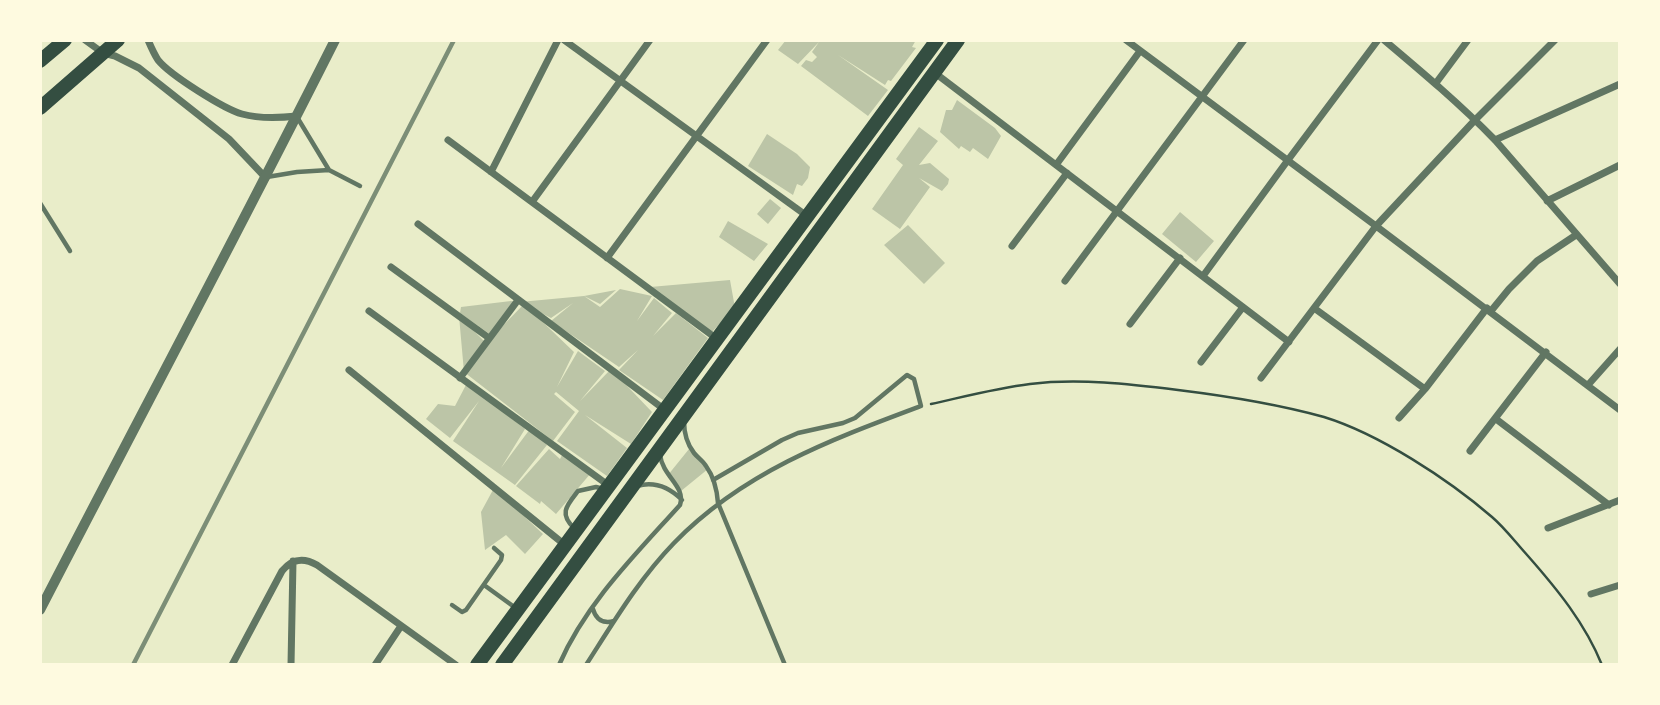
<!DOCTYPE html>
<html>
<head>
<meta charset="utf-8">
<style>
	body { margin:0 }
	#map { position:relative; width:1660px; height:705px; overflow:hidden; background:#e9edc9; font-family:Barlow,sans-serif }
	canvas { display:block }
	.frame { position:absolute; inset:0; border:42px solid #fefae0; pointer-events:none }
</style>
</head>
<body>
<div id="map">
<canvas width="1660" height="705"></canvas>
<div class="frame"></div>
</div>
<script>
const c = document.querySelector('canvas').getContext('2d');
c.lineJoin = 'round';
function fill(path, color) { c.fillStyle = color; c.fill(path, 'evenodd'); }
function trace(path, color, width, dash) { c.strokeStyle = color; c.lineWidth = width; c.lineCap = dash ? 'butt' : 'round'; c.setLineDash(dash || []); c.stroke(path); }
fill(new Path2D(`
	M786,40H916L912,47L916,48L891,81L888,80L885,85L838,55L888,90L868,116L801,66L806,60L812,62L817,57L812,52L819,42L798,64L778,50Z
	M957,100L995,128L1001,136L988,159L973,148L970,152L961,146L959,149L940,132L946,110H952Z
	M919,127L938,141L919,165L930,163L949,179L948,184L942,191L919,178L930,187L900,229L872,209L903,165L896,159Z
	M767,134L797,154L810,167L808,178L802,186L797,184L793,195L748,166Z
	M770,199L781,208L768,224L757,214Z
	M1180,212L1214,241L1196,262L1162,234Z
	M728,221L768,244L754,261L719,237Z
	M908,225L945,263L924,284L884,245Z
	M730,280L735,308L710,334L650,287Z
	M620,289L652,296L637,321L654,298L672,313L653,336L676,313L708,338L663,400L619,370L638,350L619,367L551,321L573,303L551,318L520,302L584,296L616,290L600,304L584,296L600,307Z
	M511,301L515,302L491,335L460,313L461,307Z
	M524,304L574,352L557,387L578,351L605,371L580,401L611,369L652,412L631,444L585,415L627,448L607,476L557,441L579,411L556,392L554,394L575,412L553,441L464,372L459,316L486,343Z
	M467,383L525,429L501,468L530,429L547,445L515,485L453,441L479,401L450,438L426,419L438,404L455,406Z
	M549,449L560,459L563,453L591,473L556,514L541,501L540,504L516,486Z
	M689,449L708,469L681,491L668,475Z
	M494,488L543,534L525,554L506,535L485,550L481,512Z`), '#bcc5a7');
trace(new Path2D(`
	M931,404C963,397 997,388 1030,384C1078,378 1130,384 1178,390C1227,396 1277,404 1324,417C1379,434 1448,479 1492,517C1505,528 1516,543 1528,556C1557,589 1585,623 1602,665`), '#344e41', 2.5);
trace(new Path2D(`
	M297,117L329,170L360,186
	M267,177L297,172L329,170
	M40,203L70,251
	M684,421C684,433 687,444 694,453C698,458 703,461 706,466C714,477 717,490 718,503L785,665
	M637,486C655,481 669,487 682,500
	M575,529C558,514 567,505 578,491L596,487L604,489
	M484,585L517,609
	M452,605L462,612L466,610L501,560L502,555L494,548
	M593,609C596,620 603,624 614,621
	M559,665C586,603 636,554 680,505C686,486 663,477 660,455
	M586,665C613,623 639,579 674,543C743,472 830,440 921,406L914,379L907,375L855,418L843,423L798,433L782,440L713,480`), '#617663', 4.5);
trace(new Path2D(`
	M85,40L103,53L115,56L139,68L229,139L266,178
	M148,40C151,47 154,54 158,60C170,75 224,109 242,114C260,119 279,118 297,116
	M564,40L807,216
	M1126,40L1376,226L1620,410
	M1384,40C1422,72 1460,104 1495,140L1620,284
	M935,73L1289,342
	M1436,83L1468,40
	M448,140L717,339
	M1495,140L1620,84
	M1056,165L1140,51
	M491,172L558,40
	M1547,201L1620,165
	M532,202L650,40
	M418,224L665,410
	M1012,246L1067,173
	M607,258L767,40
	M391,267L489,338
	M1203,276L1288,160L1378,40
	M1065,281L1244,40
	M1314,308L1425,389
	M369,311L608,485
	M1491,311L1509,289L1537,261L1576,235
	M1130,324L1180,258
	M1201,362L1243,307
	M349,370L565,545
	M460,378L518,300
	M1261,378L1376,226L1475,120L1555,40
	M1588,385L1620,349
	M1399,418L1425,389L1487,308
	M1496,419L1609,505
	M1470,451L1546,352
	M1548,528L1620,500
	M1591,594L1620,585
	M232,665L282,571C292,559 303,557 317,565L456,665
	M291,665L293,561
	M375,665L401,626`), '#617663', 7);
trace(new Path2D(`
	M40,610C138,420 239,231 335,40`), '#617663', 10);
trace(new Path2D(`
	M40,61L65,40
	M40,108L118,40
	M477,665L937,40
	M502,665L958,40`), '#344e41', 14);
trace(new Path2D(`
	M133,665L454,40`), '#7c8e77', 4.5);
</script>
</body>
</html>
